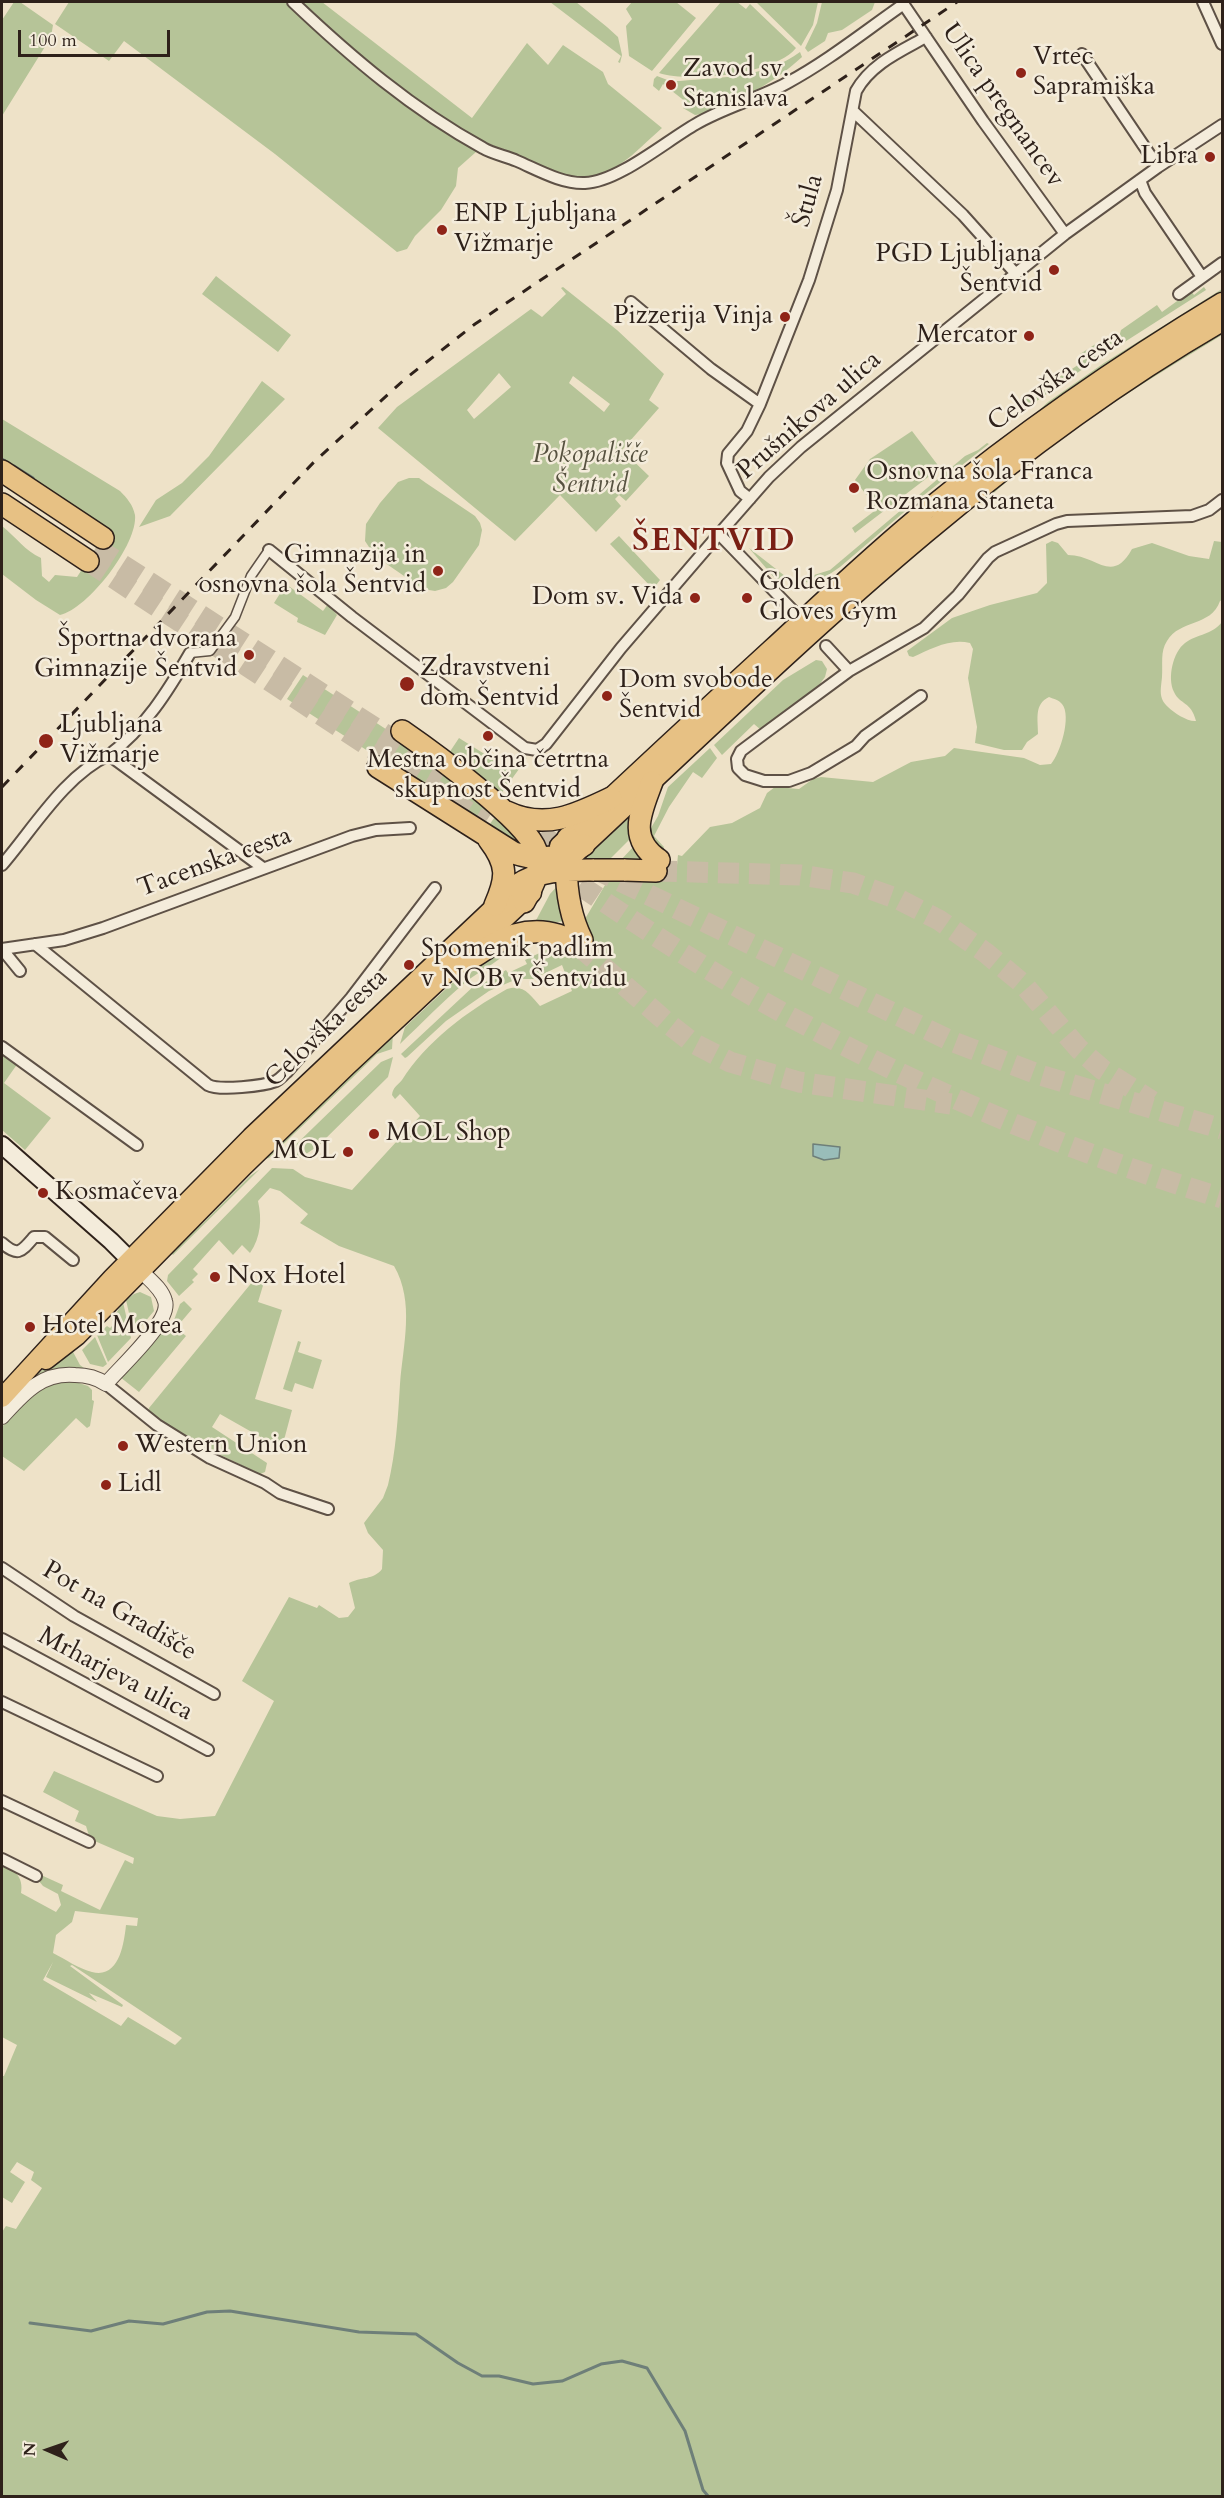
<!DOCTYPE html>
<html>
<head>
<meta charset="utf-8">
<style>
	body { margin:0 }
	#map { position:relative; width:1224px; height:2498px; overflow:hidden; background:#eee2c8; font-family:Cardo,serif }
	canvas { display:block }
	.frame { position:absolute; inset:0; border:3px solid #2e211a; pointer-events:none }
	.north { position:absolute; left:18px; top:2420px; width:60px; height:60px; -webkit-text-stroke:4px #f4ecdb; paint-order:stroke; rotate:272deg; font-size:16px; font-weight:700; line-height:24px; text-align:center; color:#2e211a }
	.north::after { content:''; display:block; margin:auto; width:21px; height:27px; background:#2e211a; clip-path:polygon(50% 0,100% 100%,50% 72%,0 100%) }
	.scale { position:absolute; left:18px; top:30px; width:152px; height:27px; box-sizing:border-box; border:3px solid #2e211a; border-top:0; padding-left:8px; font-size:18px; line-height:21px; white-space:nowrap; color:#2e211a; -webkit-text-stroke:4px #f4ecdb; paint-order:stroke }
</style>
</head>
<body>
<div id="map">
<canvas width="1224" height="2498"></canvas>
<div class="frame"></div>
<div class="north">N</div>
<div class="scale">100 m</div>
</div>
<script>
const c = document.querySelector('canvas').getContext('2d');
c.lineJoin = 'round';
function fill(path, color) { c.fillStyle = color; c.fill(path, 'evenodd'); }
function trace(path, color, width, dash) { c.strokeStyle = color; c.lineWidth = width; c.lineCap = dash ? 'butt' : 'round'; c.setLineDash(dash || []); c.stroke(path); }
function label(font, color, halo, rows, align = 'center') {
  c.font = font + ' Cardo,serif'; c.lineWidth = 5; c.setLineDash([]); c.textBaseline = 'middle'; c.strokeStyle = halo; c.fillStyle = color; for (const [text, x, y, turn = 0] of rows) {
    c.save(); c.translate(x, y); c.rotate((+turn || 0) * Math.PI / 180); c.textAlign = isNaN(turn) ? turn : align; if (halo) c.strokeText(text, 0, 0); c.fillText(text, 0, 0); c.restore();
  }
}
fill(new Path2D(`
	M14,2H20L53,25L51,37L2,116V20Z
	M69,2H289C348,54 405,111 475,148L476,152L458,168L456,186L441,210L415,236L407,249L397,252L275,154L124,41L109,61L55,24Z
	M299,2H322L472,118L527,43L548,65L563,45L603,72L608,84L662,128C627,159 605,189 555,173L447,125L364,61Z
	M550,2H576L607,27L618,37L622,55L620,63L618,62L621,56Z
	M632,2H676L696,18L652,71L629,56L626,26L632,19L626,9Z
	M721,2H737L746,9L750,4L796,48C776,74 689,83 659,73Z
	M756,2H818L813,25L801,46Z
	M822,2H875L872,10L842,30L828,33L825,41L808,52L805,48L817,23Z
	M800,52L802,57C770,86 742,99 702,114L695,115L683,108L686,102L663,84L659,91L653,86L654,79L657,76L670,81H680C722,77 765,78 800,52Z
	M216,276L291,335L278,352L202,294Z
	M563,287L617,330L664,374L649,400L659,408L622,450L649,476L626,501L619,495L615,499L621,506L596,532L560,495L515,541L378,428L397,407L531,309L542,317L566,294L561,288ZM499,373L511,387L474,419L467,410ZM573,376L610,404L604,412L569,383Z
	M1204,287L1206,290L1123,343L1119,337L1121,330L1157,305L1162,312L1191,291L1194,295Z
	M1222,289V296L1036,418L1034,415L1048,402L1104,363Z
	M1222,328V335C1142,384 1057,435 987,499L985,497L1043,447Z
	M1113,333L1119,344L1028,407H1025L1022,401L1078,365L1085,359L1080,354Z
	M262,381L285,399L170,516L139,527L156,500L182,483L209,456Z
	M2,419L120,491C127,498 133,505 135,515C138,544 88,609 60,615L36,600L2,574V526C16,537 25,551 41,558L42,576L49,582L55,575L77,577L107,531L2,465Z
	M912,431L940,468L855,533L852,528L877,509L855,480L870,459Z
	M987,443L989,444L924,495L840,567L824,578L810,583L798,580L830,570L965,456L978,450Z
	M409,478H419L426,483L475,516L480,523L482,530L479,545L453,582L446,588L435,591L423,589L375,556L365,541L366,524L380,503L398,482Z
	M619,536L660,580L653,589L610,544Z
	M1052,541L1058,543L1068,555C1097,555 1112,585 1132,549L1152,543L1189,556L1209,559L1214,541L1222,542V600L1220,601C1211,627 1180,619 1167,641C1160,651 1163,665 1162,677C1161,689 1158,698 1168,707C1174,713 1188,722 1196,721C1191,701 1180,705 1174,692C1167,678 1173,652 1185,643C1197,634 1212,635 1222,622V2496H2V2232L6,2226L16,2229L42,2188L31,2180L34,2172L17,2162L10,2172L25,2182L12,2203L2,2197V2076H4L17,2045L2,2037V1862C14,1870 24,1877 21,1893L56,1912L61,1905L58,1894L43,1886L38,1880L41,1875L63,1885L61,1891L100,1910L125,1860L133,1864L134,1858L90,1839L86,1826L75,1821L79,1811L43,1792L54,1771L157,1816L180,1819L215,1816L274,1701L242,1681L289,1597L317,1608L319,1605L339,1618L348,1617L355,1608L349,1583C360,1577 374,1580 382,1569L383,1550L368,1533L364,1523L383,1498L388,1485C396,1452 398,1417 400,1384C403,1345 415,1302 394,1266L339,1246L300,1223L308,1214L280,1191L270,1188L258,1201C262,1219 261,1237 250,1253L242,1245L233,1255L219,1240L193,1269L198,1274L192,1280L194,1282L179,1296L167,1281L168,1275L272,1168L293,1169L305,1177L352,1190L420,1116L400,1094L395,1099L392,1095C393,1087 397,1086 402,1080C427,1041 466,1012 507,989C524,984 530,995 540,1006L572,991L562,965L533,979H517L489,991L446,1021L407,1057L405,1058L401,1054L476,984L479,986L506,970L508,973L527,964L525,960L560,943L583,961L592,943L582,924L608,880L657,881L676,875L678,855L682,856L710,827L732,823L760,808L767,793L775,787L799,789L813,779L821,777L873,782L911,762L945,756L954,748L1024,758L1040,765L1051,764C1060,754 1072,716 1062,704C1059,700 1054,699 1049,697C1034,704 1038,719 1038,734L1027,742L1022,750H1004L975,743L977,727L968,678L973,649L970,643C950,638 931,649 913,657L909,656L907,651L952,618L990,605L1037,593L1047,583L1046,544ZM75,1911L138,1918L137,1926L126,1925C124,1944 119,1979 92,1972C79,1969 65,1959 53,1953L56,1935L72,1922ZM53,1962L46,1977L97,2002L89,1993L122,2007L123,2005L70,1966L72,1965L182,2038L175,2045L128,2017L121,2026L43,1980Z
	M749,548L785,576L777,581Z
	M286,584L323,611L328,604L337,615L325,635L297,622L298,618L274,603Z
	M816,660L822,661L827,669L825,677L819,685L761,730L754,724L722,755L714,745L783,680Z
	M303,675L398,737L490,808L480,823L287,699Z
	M459,738L510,770L523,756L527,758L498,798L447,756Z
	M710,748L717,758L702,778L693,772L669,807L654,836L664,847L663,852L636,863L619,862L651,828L658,816L668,787Z
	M662,783L637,832L607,862L583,861L637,810Z
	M497,814L529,850L487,828Z
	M560,883L564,921L533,926L550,894Z
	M515,945C501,961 482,969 466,982C443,1001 422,1023 400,1044L405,1027L449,986L479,960Z
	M393,1033L392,1049L377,1054L269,1158L264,1159Z
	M2,1051L18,1063L4,1083L51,1118L25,1150L2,1130Z
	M393,1057L388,1077L318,1146L300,1158L281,1159L381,1062Z
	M260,1169L173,1255L169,1251L203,1223L250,1176Z
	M261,1278L265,1279L258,1302L282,1310L255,1399L292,1410L284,1440L280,1444L264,1439L220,1414L212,1427L267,1463L265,1472L260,1474L210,1450L197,1440L192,1443L180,1437L148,1412L149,1408L253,1281Z
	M140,1292L151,1297L154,1311L134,1335L126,1300L134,1294Z
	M184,1301L192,1309L176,1328L186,1336L139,1392L120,1377L174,1320L180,1304Z
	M123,1302L131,1338L108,1362L97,1335L107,1326L110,1328L115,1323L112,1320Z
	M95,1337L107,1364L103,1367L90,1364L82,1350Z
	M298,1341L301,1342L298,1352L322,1360L313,1389L295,1383L292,1392L283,1389Z
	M72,1350L80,1365L88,1371L33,1380L31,1378Z
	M73,1381L88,1386L92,1390V1400L94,1401L90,1426L87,1428L76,1418L24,1471L2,1456V1427C25,1403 37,1383 73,1381Z`), '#b6c498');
const water = new Path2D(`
	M813,1144L840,1147L839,1158L824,1160L813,1156Z`);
fill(water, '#99bdb9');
trace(water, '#6e7f79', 1.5);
trace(new Path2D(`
	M2,459L8,463
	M14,466L33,478
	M30,2323L91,2331L129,2321L163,2324L207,2312L230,2311L359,2332L416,2334L458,2363L482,2376H499L533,2384L562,2381L601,2364L622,2361L647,2368L685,2431L703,2490L708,2496`), '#6e7f79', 3);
trace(new Path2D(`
	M96,548L445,773
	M88,561L485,823
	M514,818L587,865L951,1041L1040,1075L1222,1129
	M554,868C634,922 715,977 800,1022C935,1095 1076,1154 1222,1198
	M656,871L800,875L853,883L898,899L939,920L986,953L1023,984L1079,1049L1103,1070L1152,1101
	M578,945L670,1025L693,1043L730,1062L799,1082L951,1104`), '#c8bba5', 21, [21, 10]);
const pedestrian = new Path2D(`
	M190,653L210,651L235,617L251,576L269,550`);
const minor = new Path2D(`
	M293,2C351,57 412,109 483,148C493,154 506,156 517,161C538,170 562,184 585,183C618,182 666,141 696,124C725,107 758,99 787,83C828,61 865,31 904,4
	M902,2L983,121L1065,234
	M1203,2L1222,44
	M1082,54L1158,167
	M853,111L963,215L1016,274
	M1140,180L1145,193L1202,277
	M1179,294L1222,263
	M631,302L711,369L760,404
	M750,499L740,491L727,463L728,454L747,431L760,404L809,280L837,190L856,91C871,64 899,52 926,37
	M719,534L804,622
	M269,550L352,617L525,748L537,750L546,744L621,648L719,534L769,477L801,447L1065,234L1158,167L1222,125
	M826,646L849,671
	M921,696L865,736L856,746L811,773L789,781H764L745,775L738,768L737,759L741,751L765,733L849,671L924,628L958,595L988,558L995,552L1056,524L1067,521L1192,516L1209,510L1222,500
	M109,755C145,728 168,691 190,653
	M2,865C33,829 65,775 109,755L263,868
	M35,944L208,1085C219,1091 264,1086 276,1081C280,1079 283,1075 287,1072L351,998L435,888
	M2,949L64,940L103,928L352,836L376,830L410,828
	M2,949L20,971
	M2,1047L137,1145
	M2,1243C18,1257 21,1252 34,1237H45L73,1260
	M106,1384L157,1425L210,1458L265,1483L280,1493L328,1509
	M2,1568L74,1616L214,1694
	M2,1639L208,1750
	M2,1702L157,1776
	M2,1801L89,1842
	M2,1859L36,1876`);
const tertiary = new Path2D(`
	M2,1417C23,1394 41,1372 75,1375C87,1375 96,1377 106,1384C119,1368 172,1321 165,1301C162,1289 150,1280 142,1272`);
const secondary = new Path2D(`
	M2,1145L111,1241L139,1269`);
const primary = new Path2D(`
	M559,846C629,780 700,714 771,649C822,602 872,554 926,510C1020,433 1119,364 1222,302
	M575,854C779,664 978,463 1222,322
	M46,1360L77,1336L245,1165L346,1067L532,893
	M2,1398L112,1278L251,1137L506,896`);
const motorway = new Path2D(`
	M2,471L103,538
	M2,504L88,561
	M402,731C431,751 526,820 536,850C543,868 533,886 524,902
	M378,767L514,853C537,861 564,859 584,845
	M652,782C641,812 627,838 659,860
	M507,812C545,830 576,815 611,798
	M568,838C564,873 566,908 582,940
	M489,840C508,865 507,878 495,905
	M624,870L656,871
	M516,886C541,869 565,870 594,870
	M457,963C473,960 481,951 494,944C522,928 552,927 578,945`);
trace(pedestrian, '#5e5146', 11);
trace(minor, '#5e5146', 14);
trace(tertiary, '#5e5146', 16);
trace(secondary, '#2e211a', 20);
trace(primary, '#2e211a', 21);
trace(motorway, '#2e211a', 24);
trace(pedestrian, '#f4ecdb', 8);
trace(minor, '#f4ecdb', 10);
trace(tertiary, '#f4ecdb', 14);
trace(secondary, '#f4ecdb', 16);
trace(primary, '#e7c184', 18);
trace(motorway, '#e7c184', 21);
trace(new Path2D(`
	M2,787L314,462L405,379L475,324L957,2`), '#2e211a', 3, [10, 10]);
const motorwayBridge = new Path2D(`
	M594,870H624`);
trace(motorwayBridge, '#2e211a', 24, []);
trace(motorwayBridge, '#e7c184', 21);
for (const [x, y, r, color] of [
	[1021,73,6,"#8f2418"],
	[671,85,6,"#8f2418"],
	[1210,157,6,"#8f2418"],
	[442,230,6,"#8f2418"],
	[1054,270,6,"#8f2418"],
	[785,317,6,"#8f2418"],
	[1029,336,6,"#8f2418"],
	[854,488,6,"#8f2418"],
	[438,571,6,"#8f2418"],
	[695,598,6,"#8f2418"],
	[747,598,6,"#8f2418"],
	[249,655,6,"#8f2418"],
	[407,684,8,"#8f2418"],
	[607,696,6,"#8f2418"],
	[488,736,6,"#8f2418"],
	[46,741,8,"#8f2418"],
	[409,965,6,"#8f2418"],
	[374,1134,6,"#8f2418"],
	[348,1152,6,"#8f2418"],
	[43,1193,6,"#8f2418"],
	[215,1277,6,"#8f2418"],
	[30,1327,6,"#8f2418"],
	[123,1446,6,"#8f2418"],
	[106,1485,6,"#8f2418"]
]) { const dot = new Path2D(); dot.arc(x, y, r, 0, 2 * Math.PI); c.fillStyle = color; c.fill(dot); trace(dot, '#f4ecdb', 2); }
label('26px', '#2e211a', '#f4ecdb', [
	["Vrtec",1033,58],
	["Sapramiška",1033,88],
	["Zavod sv.",683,70],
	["Stanislava",683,100],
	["Libra",1198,157,"right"],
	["ENP Ljubljana",454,215],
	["Vižmarje",454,245],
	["PGD Ljubljana",1042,255,"right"],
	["Šentvid",1042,285,"right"],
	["Pizzerija Vinja",773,317,"right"],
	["Mercator",1017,336,"right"],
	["Osnovna šola Franca",866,473],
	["Rozmana Staneta",866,503],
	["Gimnazija in",426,556,"right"],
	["osnovna šola Šentvid",426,586,"right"],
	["Golden",759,583],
	["Gloves Gym",759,613],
	["Dom sv. Vida",683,598,"right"],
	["Športna dvorana",237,640,"right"],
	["Gimnazije Šentvid",237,670,"right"],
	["Zdravstveni",420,669],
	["dom Šentvid",420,699],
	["Dom svobode",619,681],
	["Šentvid",619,711],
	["Ljubljana",60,726],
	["Vižmarje",60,756],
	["Mestna občina četrtna",488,761,"center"],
	["skupnost Šentvid",488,791,"center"],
	["Spomenik padlim",421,950],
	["v NOB v Šentvidu",421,980],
	["MOL Shop",386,1134],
	["MOL",336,1152,"right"],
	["Kosmačeva",55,1193],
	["Nox Hotel",227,1277],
	["Hotel Morea",42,1327],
	["Western Union",135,1446],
	["Lidl",118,1485]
], 'left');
label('26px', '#2e211a', '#f4ecdb', [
	["Ulica pregnancev",1002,106,55],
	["Štula",809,201,-74],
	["Celovška cesta",1056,381,-35],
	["Prušnikova ulica",810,416,-41],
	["Tacenska cesta",215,863,-20],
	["Celovška cesta",327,1029,-44],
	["Pot na Gradišče",119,1612,30],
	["Mrharjeva ulica",115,1675,28]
]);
label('italic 26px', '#575240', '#f4ecdb', [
	["Pokopališče",590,456],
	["Šentvid",590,486]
]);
c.letterSpacing = '1.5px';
label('bold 32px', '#7a1f14', '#f4ecdb', [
	["ŠENTVID",714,543]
]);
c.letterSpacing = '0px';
</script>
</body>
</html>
